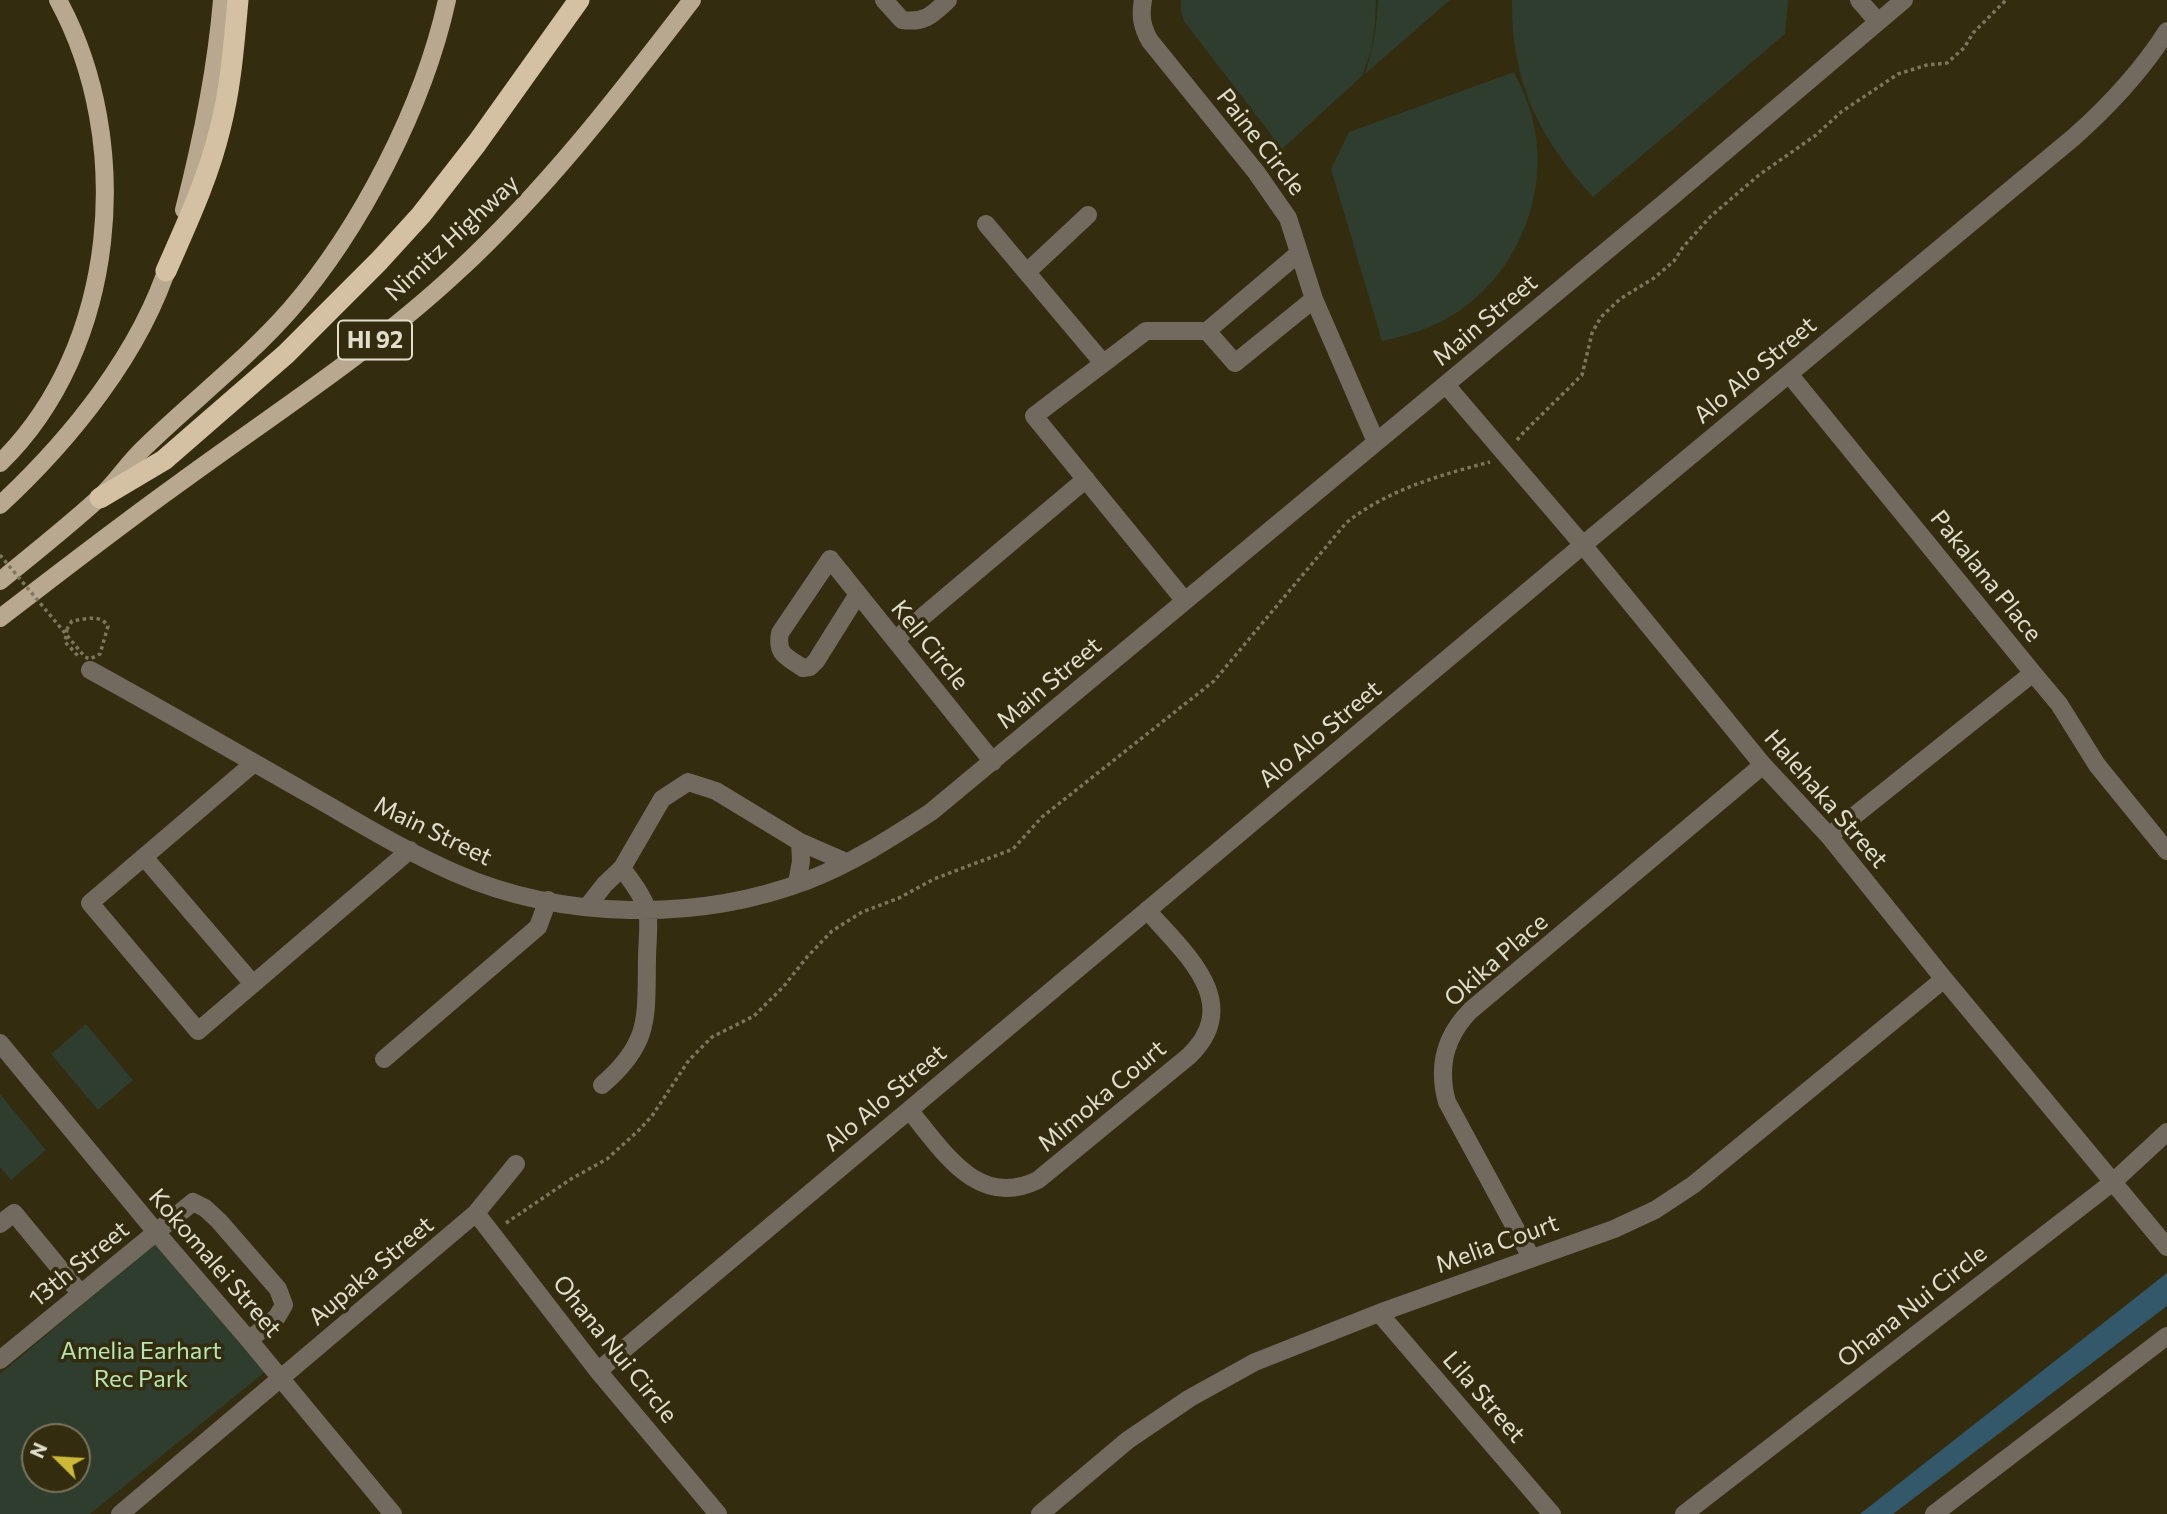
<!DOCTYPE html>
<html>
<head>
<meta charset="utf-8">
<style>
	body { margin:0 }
	#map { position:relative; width:2167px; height:1514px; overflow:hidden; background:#342c0f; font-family:Commissioner,sans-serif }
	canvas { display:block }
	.north { position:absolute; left:21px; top:1423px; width:70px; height:70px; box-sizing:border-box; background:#342c0f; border:2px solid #7a735b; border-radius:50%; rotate:294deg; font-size:19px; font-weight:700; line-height:28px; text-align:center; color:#e2decd }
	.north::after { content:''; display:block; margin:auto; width:24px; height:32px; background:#cdb938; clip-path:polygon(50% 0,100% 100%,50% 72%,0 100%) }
</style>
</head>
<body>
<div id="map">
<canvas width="2167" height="1514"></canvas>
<div class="north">N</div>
</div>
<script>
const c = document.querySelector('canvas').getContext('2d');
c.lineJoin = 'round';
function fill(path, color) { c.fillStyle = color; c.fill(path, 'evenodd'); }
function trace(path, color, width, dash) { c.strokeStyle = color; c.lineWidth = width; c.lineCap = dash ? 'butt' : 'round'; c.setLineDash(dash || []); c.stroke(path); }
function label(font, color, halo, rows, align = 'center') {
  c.font = font + ' Commissioner,sans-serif'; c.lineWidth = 7; c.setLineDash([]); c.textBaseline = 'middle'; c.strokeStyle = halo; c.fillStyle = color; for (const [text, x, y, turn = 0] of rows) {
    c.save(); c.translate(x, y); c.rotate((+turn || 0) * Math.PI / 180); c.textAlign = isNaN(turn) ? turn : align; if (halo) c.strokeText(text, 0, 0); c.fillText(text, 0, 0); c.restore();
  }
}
fill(new Path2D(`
	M1181,0H1376L1375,24L1371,50L1362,76L1282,149L1184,21L1181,11Z
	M1378,0H1450L1365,74C1373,49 1377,26 1378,0Z
	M1512,0H1788L1785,34L1593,197C1539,138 1511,82 1512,0Z
	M1514,72C1522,88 1529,104 1533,121C1550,193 1518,273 1456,313C1433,328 1409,335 1382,341L1331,169L1349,132Z
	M86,1024L133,1080L98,1110L51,1054Z
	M0,1094L46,1150L11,1180L0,1167Z
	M156,1243L271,1367L90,1514H0V1374ZM35,1437H77V1479H35Z`), '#2e3d2d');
fill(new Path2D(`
	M2167,1273V1306L1893,1514H1860Z`), '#32586a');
trace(new Path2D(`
	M1517,440L1523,433L1582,375L1592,333L1601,317L1620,299L1654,278L1674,261L1683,247L1711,216L1759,175L1816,135L1841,112L1898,74L1927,65L1947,63L1964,48L1973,33L2006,0
	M67,629L65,642L80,658
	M506,1223L571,1179L607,1159L638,1131L652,1116L689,1060L712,1037L754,1016L784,986L807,957L832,931L862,912L899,898L934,879L1013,849L1042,817L1214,681L1346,523C1387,490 1440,475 1490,462`), '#7d765e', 3.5, [3.5, 3.5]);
trace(new Path2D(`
	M884,0L902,20C925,23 932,15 948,0
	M1143,0C1140,16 1142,27 1150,41L1256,172L1288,218L1314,299L1376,442
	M1859,0L1878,22
	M986,224L1103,363
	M1027,272L1088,215
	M1207,331L1235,363L1314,299
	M1789,374L2033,673L1829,836
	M1446,385L1583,545L1763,765L1829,836L1944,979L2167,1247
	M858,594L816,661L810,667L803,668C787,657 776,655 780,633L830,559L993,762
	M1185,601L1034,416L1146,331H1207L1299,253
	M895,640L1086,479
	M90,670C163,710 235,752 307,793C355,820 404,851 455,873C562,920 697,922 806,881C851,864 891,838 931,812L1675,194L1904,0
	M2033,673L2059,704L2097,765L2167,851
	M254,763L90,903L198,1031L410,850
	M144,857L253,984
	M797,883L801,861L800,842
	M587,907L605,884L622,868L662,799L688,782L716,791L800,842L846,862
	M0,1043L156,1232L249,1340L393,1514
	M384,1059L538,927L548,900
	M602,1085C651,1043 646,1018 647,958C647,945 650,922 647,910C643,895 630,880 622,868
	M909,1110C943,1150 977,1210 1038,1180L1189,1056C1245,1002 1183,952 1147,910
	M476,1213L598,1371L718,1514
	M0,1224L14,1213L81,1294
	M1531,1257L1447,1102C1437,1066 1445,1036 1471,1010L1763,765
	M1379,1313L1552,1514
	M0,1360L193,1202L205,1208L219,1221L278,1289L284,1305L277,1317L249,1340
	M598,1371L1583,545L2074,137C2110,105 2141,72 2167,31
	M120,1514L476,1213L516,1164
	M1040,1514L1128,1440L1190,1398L1255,1362L1379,1313L1614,1229L1655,1210L1693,1185L1944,979
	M1684,1514L2113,1182L2167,1132
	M1934,1514L2167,1336`), '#736a5f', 18);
trace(new Path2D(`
	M184,210C202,140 216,72 222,0
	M0,463C118,348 135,141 58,0
	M0,505C70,440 141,353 170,260
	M0,581C33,554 66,528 98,499C115,484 127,464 144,448C192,401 246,360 290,310C361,228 424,105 447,0
	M0,618C59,573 118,527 178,484C272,415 371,352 457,272C546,190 619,95 692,0`), '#b8a88f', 18);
trace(new Path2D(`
	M166,271C186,225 208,179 220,129C231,87 234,43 238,0
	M100,498L164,460L286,354L379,261L421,215L477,143L579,0`), '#d4c0a2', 21);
trace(new Path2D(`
	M0,555L85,657L90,659L100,654L108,626C100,614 86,619 72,621L67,629`), '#7d765e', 3.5, [3.5, 3.5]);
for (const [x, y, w] of [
	[375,340,74]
]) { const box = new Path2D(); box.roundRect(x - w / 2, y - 19.5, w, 39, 5); c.fillStyle = '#342c0f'; c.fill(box); trace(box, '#e2decd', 2); }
label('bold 23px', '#e2decd', null, [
	["HI 92",375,340]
]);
label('24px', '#e2decd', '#342c0f', [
	["Paine Circle",1261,142,52],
	["Nimitz Highway",452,238,-43],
	["Main Street",1485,320,-40],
	["Alo Alo Street",1755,370,-40],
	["Pakalana Place",1986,576,51],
	["Kell Circle",930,645,51],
	["Main Street",1049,683,-40],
	["Alo Alo Street",1320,734,-40],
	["Halehaka Street",1826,799,49],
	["Main Street",433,831,26],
	["Okika Place",1496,960,-41],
	["Mimoka Court",1102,1096,-40],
	["Alo Alo Street",885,1098,-40],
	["Melia Court",1497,1244,-20],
	["Kokomalei Street",215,1263,49],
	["13th Street",79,1264,-39],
	["Aupaka Street",371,1271,-40],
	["Ohana Nui Circle",1912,1306,-38],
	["Ohana Nui Circle",615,1349,51],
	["Lila Street",1484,1397,49]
]);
label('24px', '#b6e4b2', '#342c0f', [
	["Amelia Earhart",141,1351],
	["Rec Park",141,1379]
]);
</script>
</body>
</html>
